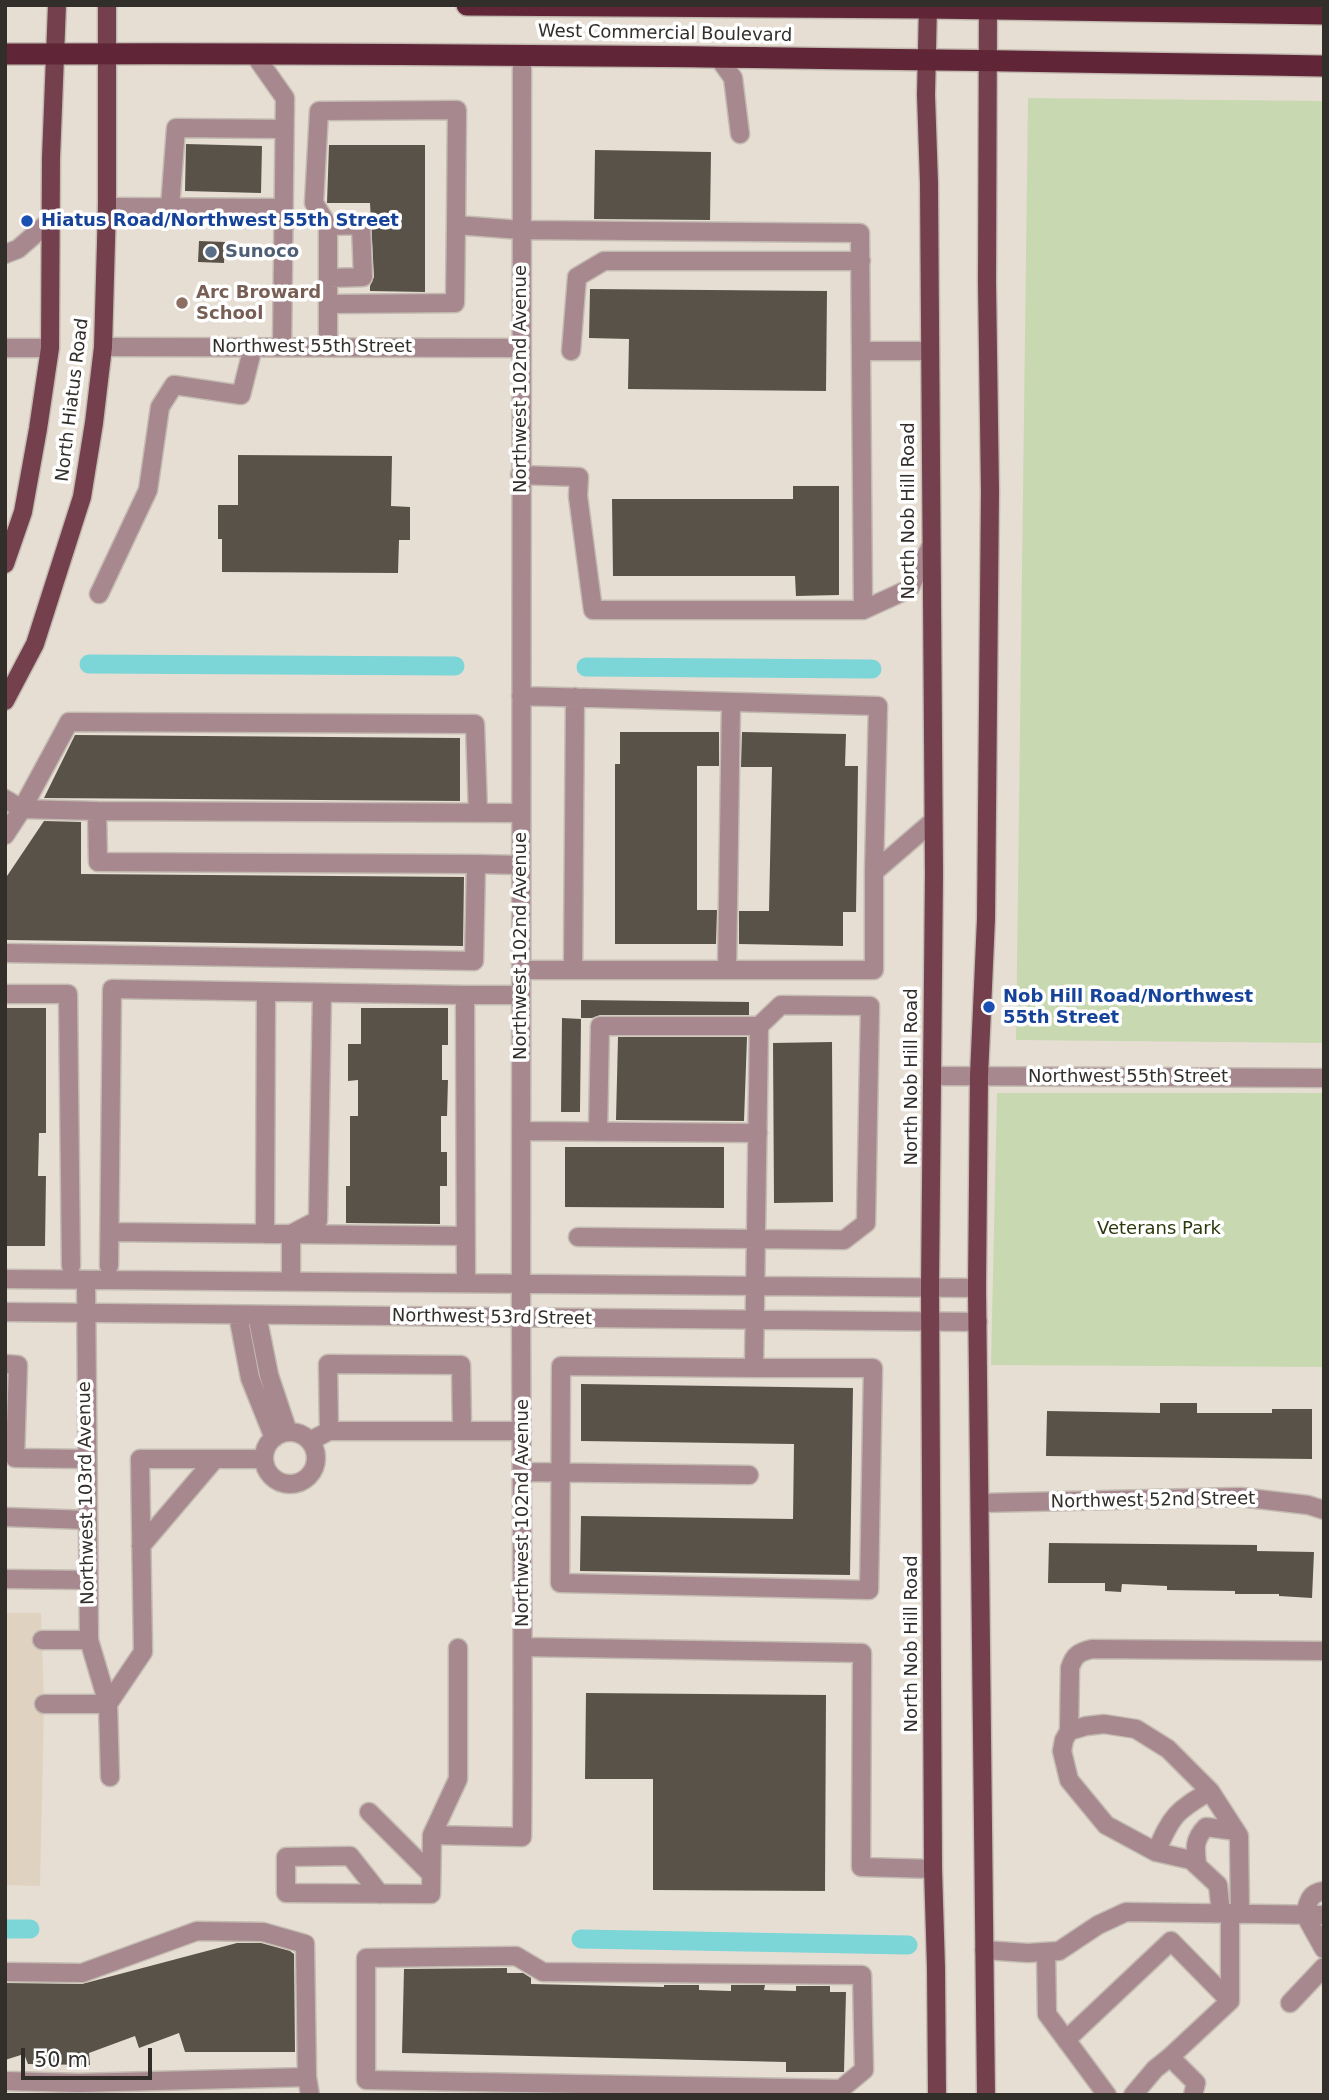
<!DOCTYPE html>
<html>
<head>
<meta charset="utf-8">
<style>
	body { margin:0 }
	#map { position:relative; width:1329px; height:2100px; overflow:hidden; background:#e7ded3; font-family:"DejaVu Sans",sans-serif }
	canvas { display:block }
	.frame { position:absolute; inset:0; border:7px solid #322e2a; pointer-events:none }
	.scale { position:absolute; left:21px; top:2048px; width:131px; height:32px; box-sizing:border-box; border:4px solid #322e2a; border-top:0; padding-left:9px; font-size:21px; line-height:24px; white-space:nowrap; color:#322e2a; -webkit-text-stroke:5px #fff; paint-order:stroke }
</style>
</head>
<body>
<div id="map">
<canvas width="1329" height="2100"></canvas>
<div class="frame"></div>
<div class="scale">50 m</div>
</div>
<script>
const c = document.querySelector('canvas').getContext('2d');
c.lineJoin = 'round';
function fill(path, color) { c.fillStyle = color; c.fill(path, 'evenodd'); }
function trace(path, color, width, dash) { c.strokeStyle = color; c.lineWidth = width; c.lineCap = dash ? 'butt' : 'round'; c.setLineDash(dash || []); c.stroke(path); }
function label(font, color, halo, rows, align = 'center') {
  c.font = font + ' "DejaVu Sans",sans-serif'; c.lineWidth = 7; c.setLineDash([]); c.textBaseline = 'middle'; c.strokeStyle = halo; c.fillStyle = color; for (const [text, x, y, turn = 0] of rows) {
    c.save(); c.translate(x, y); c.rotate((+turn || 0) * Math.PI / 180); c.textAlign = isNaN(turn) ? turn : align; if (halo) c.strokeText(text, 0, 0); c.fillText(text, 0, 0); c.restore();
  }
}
fill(new Path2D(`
	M5,1613H41L44,1704L40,1886L5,1885Z`), '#e0d2c0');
fill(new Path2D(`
	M1028,98L1324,101V1043L1016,1040Z
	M997,1093H1324V1367L991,1365Z`), '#c8d9b1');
trace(new Path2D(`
	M89,664L455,666
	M586,667L872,669
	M5,1929H30
	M581,1939L908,1945`), '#7cd5d7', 19);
fill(new Path2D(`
	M186,144L262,146L261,193L185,191Z
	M329,145H425V292L370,291V286L374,277L370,203H327Z
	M595,150L711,152L710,220L594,219Z
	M199,241L225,242L224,263L198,262Z
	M590,289L827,291L826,391L628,389L629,339L589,338Z
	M238,455L392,456L391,506L410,507V540H399L398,573L222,572V539H218V505H238Z
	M793,486H839V595L796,596L795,576H613L612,499H793Z
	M620,732H719V766H697V910H717L716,944H615V764H620Z
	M742,732L846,734L845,766H858L857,849L856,912H843V946L739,944V911H769L772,767H741Z
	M75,735L460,738V801L44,798Z
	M44,821L81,822V874L464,877L463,946L5,940V879Z
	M581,1000L749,1002V1015H600L592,1018H581Z
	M5,1008H46V1133H39L38,1176H46L45,1246H5Z
	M361,1008H448V1045H442V1080H448L447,1116H441V1152H447V1186H440V1224L346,1223V1186H350V1116H358V1080L348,1081V1044H361Z
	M562,1018L581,1019L580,1112H561Z
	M618,1037H747L744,1121L616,1120Z
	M832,1042L833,1202L774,1203L773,1043Z
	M565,1147H724V1208L565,1207Z
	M581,1384L853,1388L850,1575L580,1571L581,1516L793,1519L794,1444L581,1441Z
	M1160,1403H1197V1413H1272V1409H1312V1459L1046,1456L1047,1411L1160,1413Z
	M1049,1543L1257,1545V1551L1314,1552L1312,1598L1279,1596V1594H1235V1591L1167,1590V1586L1122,1584L1121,1592L1105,1591V1583H1048Z
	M586,1693L826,1695L825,1891L653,1890V1779H585Z
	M237,1943H261L290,1951L294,1954L295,2052H185L179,2033L139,2048L135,2036L89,2053L90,2065L28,2064L24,2054L5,2060V1983L82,1984Z
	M507,1968V1973H523L531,1978V1984L664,1987V1985H699V1990L731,1991V1985H765L764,1990L796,1991V1986H830V1992H846L844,2072H786V2062L402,2053L404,1969Z`), '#595248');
const minor = new Path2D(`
	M254,54L285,98L282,347
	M718,57L733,78L740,134
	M107,207L283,208
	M170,207L176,128L283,129
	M328,226L361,225L363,277L328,278
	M5,254L18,249L50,221
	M328,304L455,303L456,225
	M103,347L520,348
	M328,347V226L314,203L319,111L457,110L456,225L521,230L860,233L863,610H593L578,496L579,477L520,475
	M5,348H50
	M571,351L577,277L604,261H861
	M861,351H929
	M99,594L148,490L160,407L174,385L241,395L253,347
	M863,610L909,589L930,548
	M521,696L878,706L874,872L932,822
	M5,799L22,809L5,835
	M97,811L521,813
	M476,864L98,862L97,811L22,809L69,722L475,724L478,813
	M5,953L474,961L476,864L521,865
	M521,970H573L575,697
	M573,970H874V872
	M727,970L731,702
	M5,994H68L71,1266
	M933,1076L1324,1078
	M521,1131L758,1133
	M598,1132L600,1026H759
	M110,1232L465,1236
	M265,1234L266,992
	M578,1237L844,1240L866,1223L870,1006L781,1005L759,1026L754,1368H873L869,1590L560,1583L561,1366L754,1368
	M109,1266L112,989L465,995
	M5,1279L977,1288
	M86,1280L89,1640L108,1704L110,1777
	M291,1281V1234L318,1220L322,993
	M466,1283L465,995H521
	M5,1312L978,1322
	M238,1315L250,1378L274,1438
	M257,1315L269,1375L288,1432
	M5,1364L18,1365L15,1458L86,1459
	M329,1431L328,1364L461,1365L462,1431
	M264 1458a26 26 0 1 1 52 0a26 26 0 1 1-52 0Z
	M310,1441L329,1431H522
	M523,1472L749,1475
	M981,1503L1240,1497L1308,1505L1324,1510
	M5,1517L87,1520
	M141,1546L215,1459
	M5,1579L88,1580
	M42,1640H89
	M524,1647L862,1653L861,1867L933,1869
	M44,1704H108
	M108,1704L143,1652L140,1459H264
	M1069,1731L1070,1668C1074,1655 1079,1652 1092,1649L1324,1651
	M369,1812L431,1874
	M432,1835L458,1779V1648
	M1156,1852C1172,1815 1176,1811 1210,1791
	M1197,1864C1195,1848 1194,1839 1206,1827L1236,1831
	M1324,1891C1309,1893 1308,1902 1305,1915L1324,1949
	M380,1894L350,1856L286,1857V1893L431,1894L432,1835L522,1837C524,1652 521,1467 521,1282C519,873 520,464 522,56
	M1221,1913L1218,1885L1191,1860L1156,1852L1106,1825L1069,1780L1062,1751L1064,1740L1069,1731L1086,1726L1104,1724L1136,1729L1168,1749L1210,1791L1239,1836L1240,1914
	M984,1950L1028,1953L1059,1951L1098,1925L1126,1912L1324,1915
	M1046,1952L1047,2014L1107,2095
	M516,1956L543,1972L862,1975L864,2070L841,2089L366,2080V1958Z
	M5,1972L82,1973L197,1931L263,1932L305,1944L307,2077
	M1290,2003L1324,1967
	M1066,2040L1171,1941L1230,2001
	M5,2081L79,2083L307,2077L310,2095
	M1133,2095L1155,2069L1170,2057
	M1193,2095L1196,2083L1170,2057L1230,2001V1913`);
const major = new Path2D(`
	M928,5L926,95L929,183L934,873L930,1288L933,1869L936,1968L937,2095
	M5,564L23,512L38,429L50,348L51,158L57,5
	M5,701L35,644L82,497L94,423L103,347L107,207V5
	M986,2095L977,1288L979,1076L986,919L990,491L987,282L988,5`);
const highway = new Path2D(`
	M467,5L928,8L1324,14
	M5,54C445,52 884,59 1324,66`);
trace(minor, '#c3bbb1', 21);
trace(major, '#c3bbb1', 21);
trace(highway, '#c3bbb1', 24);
trace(minor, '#a7888f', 18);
trace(major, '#74404d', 18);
trace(highway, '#602637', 21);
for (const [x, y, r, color] of [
	[27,221,7,"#1a4fb4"],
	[211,252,7,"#5c6f8a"],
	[182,303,7,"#8d6e63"],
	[989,1007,7,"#1a4fb4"]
]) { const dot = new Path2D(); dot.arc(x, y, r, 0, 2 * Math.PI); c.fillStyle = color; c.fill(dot); trace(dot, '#fff', 2.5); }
label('18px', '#322e2a', '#fff', [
	["West Commercial Boulevard",665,34,1],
	["Northwest 55th Street",312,347],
	["Northwest 102nd Avenue",521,379,-90],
	["North Hiatus Road",73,400,-83],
	["North Nob Hill Road",909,511,-90],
	["Northwest 102nd Avenue",521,946,-90],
	["North Nob Hill Road",912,1077,-90],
	["Northwest 55th Street",1128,1077],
	["Northwest 53rd Street",492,1318,1],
	["Northwest 103rd Avenue",87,1493,-91],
	["Northwest 52nd Street",1153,1501,-1],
	["Northwest 102nd Avenue",523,1513,-90],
	["North Nob Hill Road",912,1644,-90]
]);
label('bold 18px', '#164399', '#fff', [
	["Hiatus Road/Northwest 55th Street",41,221],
	["Nob Hill Road/Northwest",1003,997],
	["55th Street",1003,1018]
], 'left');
label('bold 18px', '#4e5e75', '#fff', [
	["Sunoco",225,252]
], 'left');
label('bold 18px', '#785e54', '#fff', [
	["Arc Broward",196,293],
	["School",196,314]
], 'left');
label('18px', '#2a380b', '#fff', [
	["Veterans Park",1159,1229]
]);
</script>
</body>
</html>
